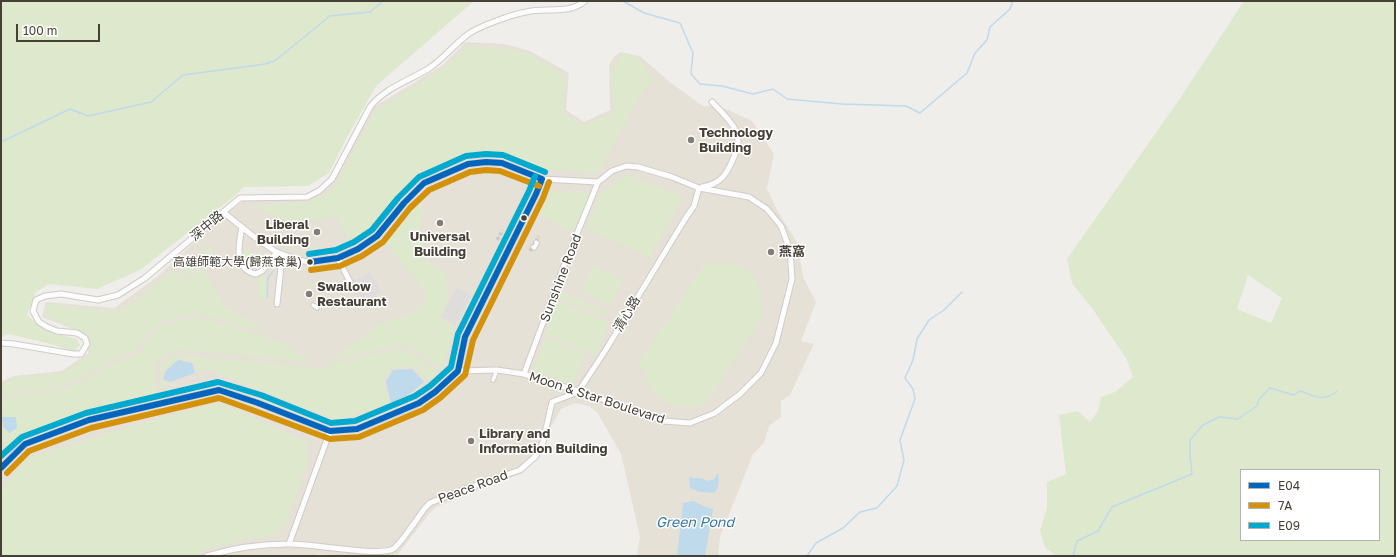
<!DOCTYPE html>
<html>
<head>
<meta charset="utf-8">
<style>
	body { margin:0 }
	#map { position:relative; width:1396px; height:557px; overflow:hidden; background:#f0eeeb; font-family:"Golos Text",sans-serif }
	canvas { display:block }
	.frame { position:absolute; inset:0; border:2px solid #464037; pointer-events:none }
	.legend { position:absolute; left:1240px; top:469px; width:140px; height:72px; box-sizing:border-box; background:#fff; border:1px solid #b5b3af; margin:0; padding:5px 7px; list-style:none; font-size:12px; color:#464037 }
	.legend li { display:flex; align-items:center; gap:8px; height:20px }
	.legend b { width:20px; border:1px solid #b5b3af }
	.scale { position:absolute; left:16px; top:24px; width:84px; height:18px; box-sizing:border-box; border:2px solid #464037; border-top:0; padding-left:5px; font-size:12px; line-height:14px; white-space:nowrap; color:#464037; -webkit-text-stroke:3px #fff; paint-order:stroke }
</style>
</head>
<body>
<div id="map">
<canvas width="1396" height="557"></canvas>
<div class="frame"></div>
<ul class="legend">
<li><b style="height:5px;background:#0065bd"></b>E04</li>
<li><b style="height:5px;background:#d4920b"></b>7A</li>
<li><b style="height:5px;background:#00a9ce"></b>E09</li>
</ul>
<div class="scale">100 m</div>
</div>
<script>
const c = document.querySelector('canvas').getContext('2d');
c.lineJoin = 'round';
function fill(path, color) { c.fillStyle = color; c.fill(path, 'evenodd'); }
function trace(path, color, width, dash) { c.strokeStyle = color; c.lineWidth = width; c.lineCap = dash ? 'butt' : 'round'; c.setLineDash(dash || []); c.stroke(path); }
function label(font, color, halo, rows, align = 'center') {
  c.font = font + ' "Golos Text","Noto Sans TC",sans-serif'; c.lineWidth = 3; c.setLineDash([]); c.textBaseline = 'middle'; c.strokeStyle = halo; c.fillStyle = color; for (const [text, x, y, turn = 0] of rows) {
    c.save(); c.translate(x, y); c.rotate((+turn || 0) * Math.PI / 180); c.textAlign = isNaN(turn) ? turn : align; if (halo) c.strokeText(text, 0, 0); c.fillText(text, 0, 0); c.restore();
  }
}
fill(new Path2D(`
	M465,42L505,44L530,51L569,73L566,110L584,122L610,110L609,65L613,58L620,52L640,56L671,83L703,106H715L726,109L752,121L774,154L767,189L777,210L798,244L803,277L816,302L801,341L814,344L790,395L781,401V417L769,426L764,443L753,454L720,537L718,556H637L640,537L621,454L597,412L589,406L575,403L561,409L552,425L542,454L520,474L436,507L428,515L398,554L393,556H339L318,554L315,556H1V382L14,376L62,371L88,353V335L42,317L46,302L114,308L157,277L215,222L243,201L304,200L318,196L333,182L341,168L374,107L443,65Z`), '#e6e1d7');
fill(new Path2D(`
	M1,1H474L376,86L345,141L329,173L308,186L244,187L231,199L140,270L97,289L49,284L36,292L27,315C41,328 58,335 77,339L80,345L75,352L51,344L8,334L1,337Z
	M1244,1H1395V556H1056L1045,547L1040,530L1047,508V482L1066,474L1059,415L1078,411L1090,422L1098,411L1101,397L1115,392L1133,377L1126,358L1094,311L1072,283L1067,259L1179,100ZM1248,275L1282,298L1271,323L1237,309ZM1241,470H1379V540H1241Z
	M466,46L505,49L529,54L566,76L563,113L584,126L615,111L610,74L622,54L637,57L654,80L637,100L599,173L545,169L502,156H464L417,179L372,231L352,244L336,216L295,223L252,207L306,202L325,194L336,184L375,111L447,66Z
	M627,175L684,196L650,257L586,228L601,193Z
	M550,191L591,193L572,233L537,213Z
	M415,202L423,208L419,237L427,248L422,257L444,272L447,284L448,300L440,318L455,327L442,370L419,352L400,344L329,362L378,325L413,313L425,302V291L384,241L398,226Z
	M215,242L211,257L190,274L184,276L179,273Z
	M245,248L266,260C256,276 236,264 245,248Z
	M723,262L737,265L747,270L752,274L759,286L762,306L760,322L709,399C705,402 700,406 695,407C671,411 647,394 645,370L637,365L704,264Z
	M592,266L623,278L612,305L581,292Z
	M202,267L224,305L274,335L196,312L161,322L147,335L136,350L94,369L86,377L58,387L9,394L1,399V385L15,378L63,373L90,354V334L45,316L48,304L117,312L139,299L170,272L189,279Z
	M266,277V300L258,299V278Z
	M561,292L608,311L606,317L559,298Z
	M557,301L609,322L597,355L544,334Z
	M195,316L282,342L311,362L173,349L154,365L157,397L86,417L20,441L7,453L1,441V403L9,397L59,390L89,380L96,372L139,353L149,338L162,325Z
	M546,337L586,354L572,386L533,369Z
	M399,348L417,355L439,373L427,381L414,366L393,368L383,382L389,404L336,420L210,370L197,371L194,362L180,358L164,370L161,379L169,384L161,389L160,366L175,354L321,368Z
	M220,403L307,442L306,466L286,525L275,534L203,549L198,556H3L1,551V492L27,458L170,415Z`), '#dee8cd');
fill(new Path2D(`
	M370,272L381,292L364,302L360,296L353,294L347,290L345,285Z
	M457,287L471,295L455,325L441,317Z`), '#dfdddb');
fill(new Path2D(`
	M178,360L192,363L195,373L170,382L163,379L166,371Z
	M412,369L424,382L408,395L391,403L386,381L393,370Z
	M2,417H16L17,428L10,433L3,427Z
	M718,473C719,482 720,487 714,493L700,492L690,488L689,477C696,479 702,477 708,481L714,479Z
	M694,501L703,506L713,509L705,556H677L683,503Z`), '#bedaeb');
trace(new Path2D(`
	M623,1L644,13L680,23L693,53L691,74L700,84L722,86L753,94L773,89L787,99L842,104L906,106L920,113L967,73L975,53L987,40L990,27L1010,9L1013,1
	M1,142L70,109L88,116L151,102L183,75L265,64L276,60L330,16L370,12L383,1
	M267,297L268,278L273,271
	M807,556L816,543L843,528L860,512L877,508L897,486L904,460L900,440L915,399L913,389L905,378L913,360L917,339L929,320L944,310L962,292
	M1073,556L1077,541L1098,531L1112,507L1192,474L1190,455V440L1203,425L1219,417L1238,419L1257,406L1259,399L1270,388L1294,395L1300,391C1315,396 1324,403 1337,391`), '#bedaeb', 1.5);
trace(new Path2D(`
	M497,240L503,230
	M530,251L539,236`), '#cecbc7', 3.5, [3.5, 2]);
const pedestrian = new Path2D(`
	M533,247L534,248L537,243L536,242
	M313,305L317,308
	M493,380L497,370`);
const minor = new Path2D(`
	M702,187C721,184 727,174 734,157C737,148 740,141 736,131C732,122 719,109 712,102
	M223,212L253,236L276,252L282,254L298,260L310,262L338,258L358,249L377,236L404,203L424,183L468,164L486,162L502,163L542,179L598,182L612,171L626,166L638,167L672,177L699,188L749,197L767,209L781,226L790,250L792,279L776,343L761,373L740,394L715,413L690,423L663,421L593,396L524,374L497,370L458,371
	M242,227C239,242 233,270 256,274L262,271L277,252
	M338,258L350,282
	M277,304L281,267L284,255
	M1,343L14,344L73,354H81L87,344L85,338L77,333L57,331L47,327L39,322L33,311L36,300L45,296L61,294L98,300L118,295L145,278L240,198L307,197L319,191L332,179L370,107C385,88 408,81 428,69C441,61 454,45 467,35C477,27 513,14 526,12C546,7 568,15 585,1
	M524,374L565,263L598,182
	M1,468L17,451L25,444L89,420L219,390L258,403L330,431L357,429L407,409L419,403L435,392L458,371L465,337L536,194L542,179
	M289,544L330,431
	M207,556C233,548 261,544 288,544C309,543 379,557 393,549C401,544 418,517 425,508L430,503L462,490L520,470L536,456L543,442L552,402L578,392L605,351L685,219L694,206L699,188`);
trace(pedestrian, '#ceccc9', 5.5);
trace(minor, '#ceccc9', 7);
trace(pedestrian, '#fdfcfc', 3.5);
trace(minor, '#fdfcfc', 5);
trace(new Path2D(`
	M310,262L338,258L358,249L377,236L404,203L424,183L468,164L486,162L502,163L542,179
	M1,468L25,444L89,420L219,390L258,403L330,431L357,429L419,403L435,392L458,371L465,337L536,194L542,179`), '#0065bd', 6);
trace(new Path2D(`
	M311,270L340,266L362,256L383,242L410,208L429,190L470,172L486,170L500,171L539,186
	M7,473L29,451L91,428L219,398L255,411L330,439L359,437L423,410L440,398L465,375L473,340L543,198L549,182`), '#d4920b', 6);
trace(new Path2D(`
	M309,254L336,250L354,242L372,230L398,198L419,177L466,156L486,154L503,155L545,172
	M1,456L22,437L86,413L218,382L261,395L331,423L355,421L415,396L430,386L451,367L458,334L529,191L535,176`), '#00a9ce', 6);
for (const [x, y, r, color] of [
	[691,140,4,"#827d76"],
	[524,218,3.5,"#464037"],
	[440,223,4,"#827d76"],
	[317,232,4,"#827d76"],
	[771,252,4,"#827d76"],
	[310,262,3.5,"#464037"],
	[309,294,4,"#827d76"],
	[471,441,4,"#827d76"]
]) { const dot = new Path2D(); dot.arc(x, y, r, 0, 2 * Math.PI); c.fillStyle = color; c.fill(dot); trace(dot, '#fff', 1.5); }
label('12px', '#464037', '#fff', [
	["高雄師範大學(歸燕食巢)",302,262]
], 'right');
label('bold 13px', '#464037', '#fff', [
	["Technology",699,133],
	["Building",699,148],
	["Liberal",309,225,"right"],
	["Building",309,240,"right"],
	["Universal",440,237,"center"],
	["Building",440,252,"center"],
	["燕窩",779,252],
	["Swallow",317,287],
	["Restaurant",317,302],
	["Library and",479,434],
	["Information Building",479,449]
], 'left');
label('13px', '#464037', '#fff', [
	["深中路",207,226,-40],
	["Sunshine Road",561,278,-69],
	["清心路",627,314,-59],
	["Moon & Star Boulevard",597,398,18],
	["Peace Road",473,487,-20]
]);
label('italic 14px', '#3678a2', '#fff', [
	["Green Pond",695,523]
]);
</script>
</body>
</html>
